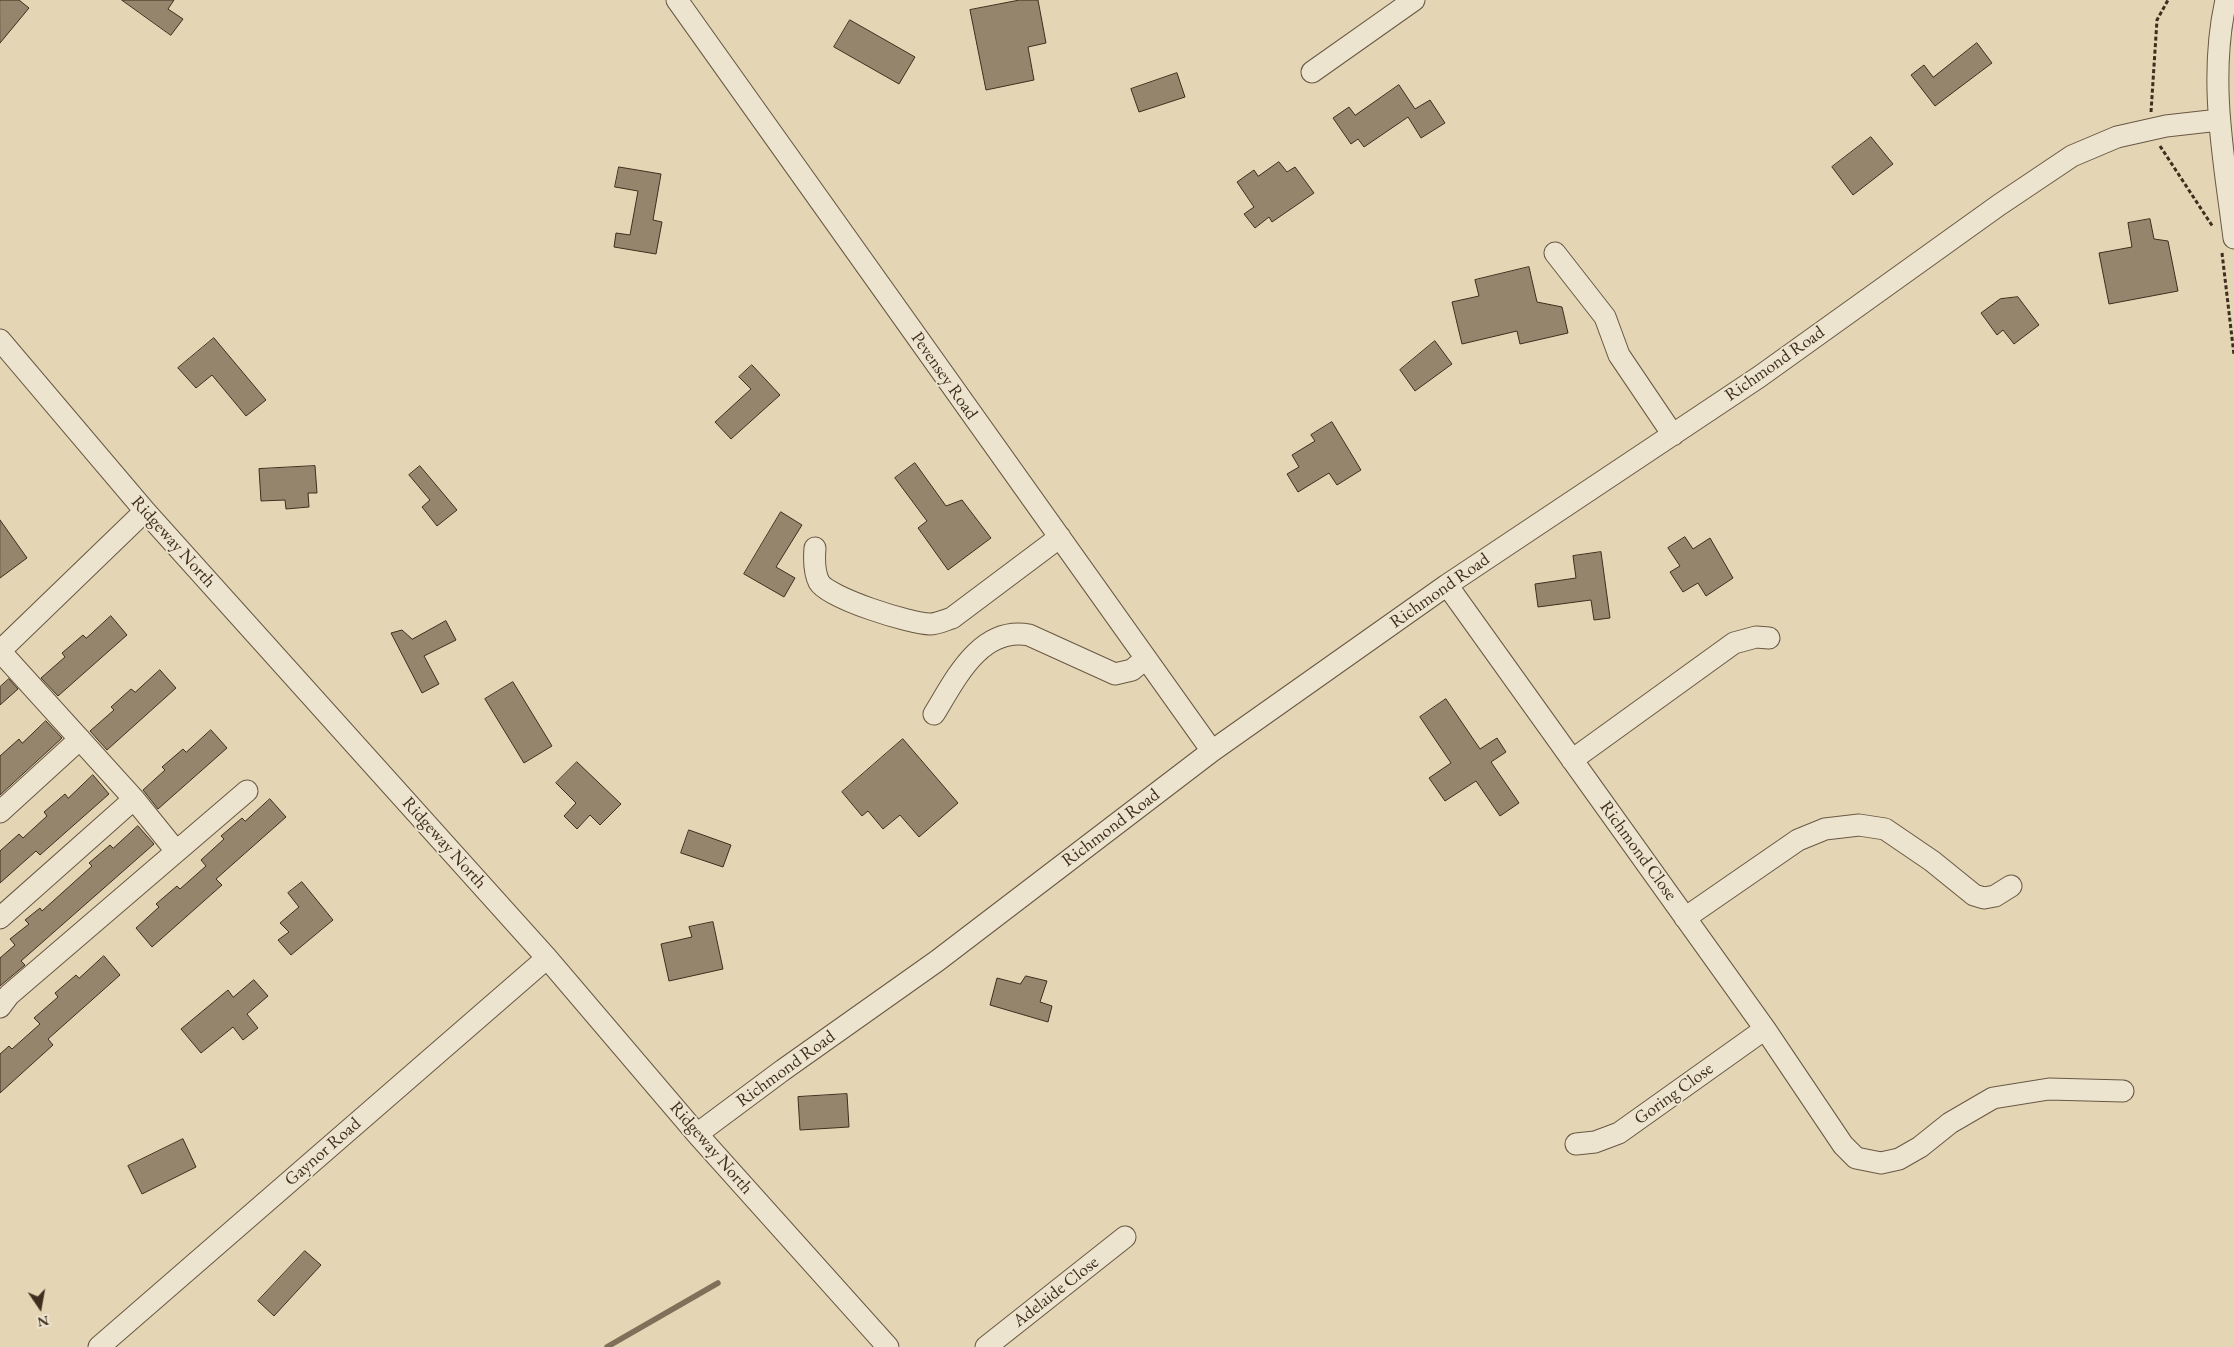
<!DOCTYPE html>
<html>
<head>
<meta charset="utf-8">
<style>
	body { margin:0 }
	#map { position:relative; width:2234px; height:1347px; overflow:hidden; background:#e4d5b5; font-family:"EB Garamond",serif }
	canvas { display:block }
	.north { position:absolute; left:15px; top:1282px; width:50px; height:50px; -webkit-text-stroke:4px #ede4cf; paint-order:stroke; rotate:168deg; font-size:14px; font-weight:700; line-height:20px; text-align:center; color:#3f2e1d }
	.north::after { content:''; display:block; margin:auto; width:18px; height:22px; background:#3f2e1d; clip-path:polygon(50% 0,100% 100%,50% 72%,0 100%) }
</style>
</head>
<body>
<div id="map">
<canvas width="2234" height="1347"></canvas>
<div class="north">N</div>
</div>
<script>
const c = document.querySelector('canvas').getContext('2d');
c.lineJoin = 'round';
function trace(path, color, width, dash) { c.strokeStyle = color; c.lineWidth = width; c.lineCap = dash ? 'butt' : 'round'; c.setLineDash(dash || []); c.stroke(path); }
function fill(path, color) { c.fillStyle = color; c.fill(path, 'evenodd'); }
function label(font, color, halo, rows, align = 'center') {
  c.font = font + ' "EB Garamond",serif'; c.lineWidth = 4; c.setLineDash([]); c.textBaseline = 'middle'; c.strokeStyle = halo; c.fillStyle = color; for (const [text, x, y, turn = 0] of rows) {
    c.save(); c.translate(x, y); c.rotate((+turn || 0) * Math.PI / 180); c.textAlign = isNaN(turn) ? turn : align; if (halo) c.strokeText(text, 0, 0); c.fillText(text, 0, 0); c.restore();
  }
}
trace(new Path2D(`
	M607,1347L718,1283`), '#807059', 5.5);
const building = new Path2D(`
	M0,0H19L29,8L0,43Z
	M122,0H174L168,9L183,19L171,35Z
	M1020,0H1038L1046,43L1028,47L1034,80L986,90L970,10Z
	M850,20L915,57L899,84L834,47Z
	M1977,43L1992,63L1935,106L1911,75L1924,65L1933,77Z
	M1177,73L1185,97L1139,112L1131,89Z
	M1399,85L1415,109L1430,100L1445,123L1421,138L1408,117L1364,147L1358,139L1351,144L1333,118L1349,107L1355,115Z
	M1871,137L1893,164L1853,195L1832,167Z
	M1279,162L1287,172L1295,167L1314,193L1272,222L1269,217L1255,228L1244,214L1254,207L1237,182L1254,170L1258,176Z
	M619,167L661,174L653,220L662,222L656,254L614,247L616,233L630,235L638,191L615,187Z
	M2150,219L2154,239L2168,241L2178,291L2109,304L2099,253L2132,247L2128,223Z
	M1529,267L1537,302L1562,307L1568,333L1520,344L1517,331L1462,344L1452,302L1479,296L1475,280Z
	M2018,297L2039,325L2014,344L2003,330L1997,335L1981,313L2000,299Z
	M214,338L266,400L246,416L212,375L196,388L178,368Z
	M1435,341L1452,364L1415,391L1400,370Z
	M752,365L780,395L731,439L715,422L751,389L739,377Z
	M1332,422L1361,470L1337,485L1329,473L1298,492L1287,474L1299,467L1292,455L1315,441L1311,435Z
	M915,463L946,506L962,500L991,538L948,570L918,528L927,521L895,478Z
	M315,466L317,493H308L309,507L286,509L285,500L261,501L259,469Z
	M420,466L457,510L437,526L422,507L430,500L409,475Z
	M781,512L802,525L776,567L795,578L784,597L744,574Z
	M0,520L27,558L0,578Z
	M1685,537L1693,549L1710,538L1733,578L1706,596L1698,583L1683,592L1670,572L1680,566L1668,548Z
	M1601,552L1610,618L1594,620L1591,600L1538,607L1535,584L1576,578L1573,556Z
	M111,616L127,635L58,696L41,678L65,657L62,653L83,635L86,638Z
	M446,621L456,640L424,656L439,684L422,693L391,633L402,630L412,639Z
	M160,670L176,688L107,750L90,731L114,710L111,707L131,689L135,692Z
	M9,679L18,689L0,705V687Z
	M513,682L552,746L524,763L485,699Z
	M1446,699L1480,749L1497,738L1506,752L1491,762L1519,803L1500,816L1476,781L1445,801L1429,778L1451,763L1420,717Z
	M46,721L62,738L0,795V756L19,739L22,743Z
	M211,730L227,748L158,809L143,790L165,770L162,767L183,749L186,752Z
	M903,739L958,803L919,837L900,815L883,829L868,811L862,816L842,792Z
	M577,762L621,804L600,825L590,815L577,829L564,816L576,803L556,783Z
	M93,775L109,794L40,855L36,851L0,883V851L19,834L23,838L47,816L44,812L65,794L68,798Z
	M270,799L286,817L216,879L222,885L152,947L136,928L159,907L156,904L177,886L180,889L206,866L201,860L224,839L221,836L242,818L245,821Z
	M138,826L154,844L21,961L25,965L0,986V958L15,945L10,939L29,924L25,920L40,908L42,911L92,866L89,863L110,845L113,848Z
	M689,830L731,845L723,867L681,853Z
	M302,882L333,920L291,955L278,940L289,932L280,923L299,907L288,893Z
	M713,922L723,969L669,981L661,944L692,937L689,927Z
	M104,956L120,975L48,1039L53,1045L0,1093V1054L9,1046L12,1049L40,1024L34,1018L58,997L55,993L76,975L79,978Z
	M1026,976L1047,981L1040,1002L1052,1006L1048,1022L990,1005L997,978L1020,984Z
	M254,980L268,996L247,1014L258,1028L243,1040L233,1027L201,1053L181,1029L228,990L233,997Z
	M847,1094L849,1127L800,1130L798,1097Z
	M183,1139L196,1167L142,1194L128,1166Z
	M305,1251L321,1265L274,1316L258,1301Z`);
fill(building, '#95856c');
trace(building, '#3f2e1d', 1);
const minor = new Path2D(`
	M677,0L1212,751
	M2226,0C2208,80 2224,158 2234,238
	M1312,72L1414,0
	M1555,253L1605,317L1619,355L1673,435
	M0,340L145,511L547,958L697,1134L888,1347
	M145,511L0,651L134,799L176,851
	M815,548C814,560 814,572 819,582C828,598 911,624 930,624C937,624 945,620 952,618L1060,537
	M1447,585L1765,1029L1843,1145L1856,1158L1881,1163L1899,1159L1920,1147L1950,1123L1993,1098L2049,1089L2123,1091
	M934,714C955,680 980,626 1029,635L1115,674L1132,670L1145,659
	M1572,760L1734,643L1756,637L1769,638
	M0,812L80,739
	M0,918L134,799
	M1685,918L1798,840L1825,829L1859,825L1885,829L1932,861L1974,895L1984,898L1995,896L2011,886
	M0,1007L9,995L247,791
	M697,1134L783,1070L937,961L1212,751L1447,585L1759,377L1999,205L2072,156L2117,137L2166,126L2219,120
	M1576,1144L1595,1142L1619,1133L1765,1029
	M99,1347L547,958
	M986,1347L1125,1237`);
trace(minor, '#685843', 23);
trace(new Path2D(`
	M2151,112L2157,20L2168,0
	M2160,146L2213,227
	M2222,253L2234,355`), '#3f2e1d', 3, [4, 2.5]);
trace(minor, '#ede4cf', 21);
label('18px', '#3f2e1d', '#ede4cf', [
	["Richmond Road",1775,364,-35],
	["Pevensey Road",944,376,55],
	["Ridgeway North",173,542,48],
	["Richmond Road",1440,591,-35],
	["Richmond Road",1111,828,-37],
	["Ridgeway North",444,843,48],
	["Richmond Close",1638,851,54],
	["Richmond Road",786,1069,-36],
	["Goring Close",1674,1094,-36],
	["Ridgeway North",711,1148,49],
	["Gaynor Road",323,1152,-41],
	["Adelaide Close",1056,1292,-38]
]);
</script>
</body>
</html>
